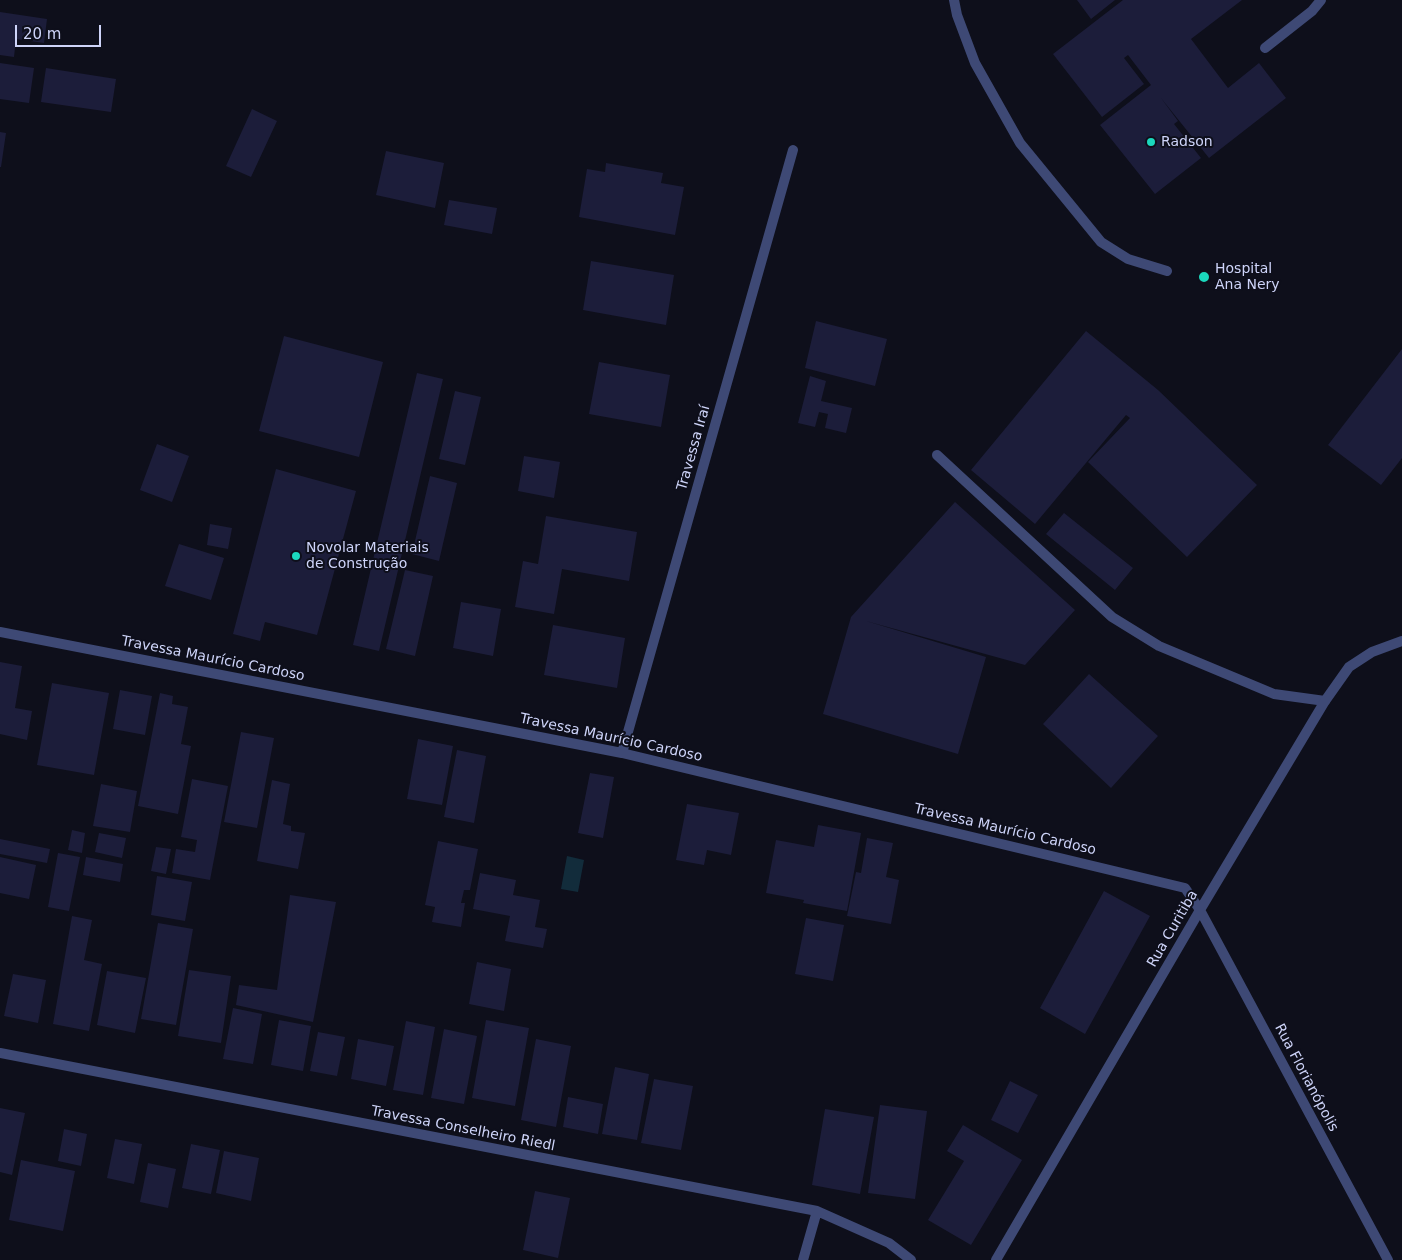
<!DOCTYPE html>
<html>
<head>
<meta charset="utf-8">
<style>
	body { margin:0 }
	#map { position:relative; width:1402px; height:1260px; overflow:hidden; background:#0e0f1b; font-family:"DejaVu Sans",sans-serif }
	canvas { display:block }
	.scale { position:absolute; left:15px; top:25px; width:86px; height:22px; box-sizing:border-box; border:2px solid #ced4f9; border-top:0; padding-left:6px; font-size:15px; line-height:18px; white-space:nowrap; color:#ced4f9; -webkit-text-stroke:4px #0e0f1b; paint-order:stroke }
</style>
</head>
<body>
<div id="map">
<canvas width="1402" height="1260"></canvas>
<div class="scale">20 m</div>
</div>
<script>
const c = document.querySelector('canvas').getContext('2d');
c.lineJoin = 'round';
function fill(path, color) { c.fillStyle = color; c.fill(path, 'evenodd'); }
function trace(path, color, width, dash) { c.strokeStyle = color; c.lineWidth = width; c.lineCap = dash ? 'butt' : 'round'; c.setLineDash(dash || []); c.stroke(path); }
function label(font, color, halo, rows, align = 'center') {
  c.font = font + ' "DejaVu Sans",sans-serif'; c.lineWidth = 4; c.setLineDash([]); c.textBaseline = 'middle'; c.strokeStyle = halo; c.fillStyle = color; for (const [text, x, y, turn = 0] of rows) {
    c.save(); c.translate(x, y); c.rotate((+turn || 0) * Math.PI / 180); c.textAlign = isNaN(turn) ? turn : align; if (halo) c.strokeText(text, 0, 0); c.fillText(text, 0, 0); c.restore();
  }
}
fill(new Path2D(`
	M567,856L584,860L578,892L561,889Z`), '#122c3b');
fill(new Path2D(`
	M1077,0H1115L1091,19Z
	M1123,0H1242L1191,39L1228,88L1259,63L1286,98L1209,158L1161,98L1178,121L1174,124L1201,158L1155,194L1100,125L1151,85L1128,55L1124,58L1144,84L1102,117L1053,54Z
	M0,12L47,19L44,43L16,39L14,57L0,55Z
	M0,63L34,68L29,103L0,99Z
	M46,68L116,79L111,112L41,102Z
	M252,109L277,121L251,177L226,166Z
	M0,132L6,133L1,167H0Z
	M386,151L444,163L435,208L376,195Z
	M606,163L663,173L661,183L684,187L675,235L579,217L587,169L605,172Z
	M449,200L497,208L492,234L444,225Z
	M591,261L674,275L666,325L583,310Z
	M816,321L887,339L875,386L805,368Z
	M1086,331L1158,390L1257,485L1187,557L1088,462L1130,418L1126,415L1035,524L971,470Z
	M284,336L383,362L359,457L259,431Z
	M1402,349V458L1381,485L1328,445Z
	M599,362L670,375L661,427L589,414Z
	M417,373L443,379L379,651L353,645Z
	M810,376L826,381L821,401L852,408L846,433L825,428L828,414L819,412L815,427L798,423Z
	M455,391L481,397L465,465L439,459Z
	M157,444L189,456L172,502L140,490Z
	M524,456L560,462L554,498L518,491Z
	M276,469L356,491L317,635L265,622L260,641L233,634Z
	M430,476L457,483L439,561L412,554Z
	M955,502L1075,610L1025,665L866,621L986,657L958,754L823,714L851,617Z
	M1064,513L1133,568L1115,590L1046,534Z
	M546,516L637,532L629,581L562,569L554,614L515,607L523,561L538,564Z
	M210,524L232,528L228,549L207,545Z
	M179,544L224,558L211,600L165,586Z
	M405,570L433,576L415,656L386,649Z
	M461,602L501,609L493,656L453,648Z
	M553,625L625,638L617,688L544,675Z
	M0,662L22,666L15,708L32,711L27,740L0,734Z
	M1089,674L1158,736L1111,788L1043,724Z
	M52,683L109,693L94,775L37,765Z
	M120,690L152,696L145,735L113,729Z
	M160,693L173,696L172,704L188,707L181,744L191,746L178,814L138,806Z
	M241,732L274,738L257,828L224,822Z
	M418,739L453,746L442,805L407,799Z
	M457,750L486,756L474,823L444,817Z
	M590,773L614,777L603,838L578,833Z
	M192,779L228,786L210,880L172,873L176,849L195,852L197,840L181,837Z
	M272,780L290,784L283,824L291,826V831L305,833L298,869L257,861Z
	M101,784L137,791L130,832L93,826Z
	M687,804L739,813L731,855L707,850L704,865L676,860Z
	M818,825L861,833L847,911L803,903L804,900L766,893L776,840L814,847Z
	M72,830L85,833L82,853L68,850Z
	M99,833L126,838L122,858L95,852Z
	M867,838L893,843L886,877L899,880L891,924L847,916L856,872L861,873Z
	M0,839L50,849L47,863L0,854Z
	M438,841L478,849L470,890H464L461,903H465L461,927L432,922L435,907L425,905Z
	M156,847L171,849L166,874L151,871Z
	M58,853L80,857L69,911L48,907Z
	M0,857L36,865L29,899L0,893Z
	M86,857L123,864L120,882L83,875Z
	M480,873L516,880L513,895L540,900L535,927L547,929L543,948L505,941L510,916L473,909Z
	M157,876L192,882L185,921L151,915Z
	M1104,891L1150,916L1085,1034L1040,1008Z
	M290,895L336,902L313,1022L236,1005L239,985L277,990Z
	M72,916L92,920L84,960L102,964L89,1031L53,1024Z
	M806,918L844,925L833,981L795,974Z
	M158,923L193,929L176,1025L141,1019Z
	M477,962L511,969L504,1011L469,1004Z
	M189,970L231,976L221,1043L178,1036Z
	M107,971L146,978L135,1033L97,1025Z
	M13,974L46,980L38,1023L4,1016Z
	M233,1008L262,1014L253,1064L223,1059Z
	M279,1020L311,1026L303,1071L271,1065Z
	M486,1020L529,1028L515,1106L472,1098Z
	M406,1021L435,1027L423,1095L393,1090Z
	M444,1029L477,1036L464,1104L431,1098Z
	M318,1032L345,1037L337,1076L310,1071Z
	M358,1039L394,1046L386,1086L351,1079Z
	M536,1039L571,1046L556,1127L521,1120Z
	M615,1067L649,1074L637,1140L602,1134Z
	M654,1079L693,1086L681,1150L641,1143Z
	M1010,1081L1038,1095L1018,1133L991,1120Z
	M568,1097L603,1104L598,1134L563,1127Z
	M880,1105L927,1111L915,1199L868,1193Z
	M0,1108L25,1113L12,1175L0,1172Z
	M825,1109L874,1117L860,1194L812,1185Z
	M963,1125L1022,1160L971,1245L928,1220L964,1161L947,1151Z
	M64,1129L87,1134L81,1166L58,1161Z
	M115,1139L142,1144L134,1184L107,1178Z
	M191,1144L220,1150L211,1194L182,1188Z
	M224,1151L259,1158L251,1201L216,1193Z
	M21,1160L75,1171L63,1231L9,1220Z
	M148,1163L176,1169L168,1208L140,1202Z
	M535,1191L570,1198L558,1258L523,1250Z`), '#1c1d3a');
trace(new Path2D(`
	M954,0L957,15L975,63L1020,143L1101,242L1128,259L1167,271
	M1265,48L1312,11L1321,0
	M937,455L1112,617L1159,646L1274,694L1325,701`), '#3e4975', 10);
trace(new Path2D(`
	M0,632L622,753L1185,888L1200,910L1388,1260
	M622,753L793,150
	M0,1053L817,1211L889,1243L911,1260
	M803,1260L817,1211
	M996,1260L1200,910L1325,701L1349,667L1372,652L1402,641`), '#3e4975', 10);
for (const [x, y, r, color] of [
	[1151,142,5,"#1bd8bd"],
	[1204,277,6,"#1bd8bd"],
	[296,556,5,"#1bd8bd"]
]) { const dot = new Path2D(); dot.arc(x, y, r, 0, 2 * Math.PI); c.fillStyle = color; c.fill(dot); trace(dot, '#0e0f1b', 2); }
label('14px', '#ced4f9', '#0e0f1b', [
	["Radson",1161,142],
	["Hospital",1215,269],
	["Ana Nery",1215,285],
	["Novolar Materiais",306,548],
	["de Construção",306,564]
], 'left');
label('14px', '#ced4f9', '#0e0f1b', [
	["Travessa Iraí",694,448,-74],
	["Travessa Maurício Cardoso",213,659,11],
	["Travessa Maurício Cardoso",611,738,12],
	["Travessa Maurício Cardoso",1005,830,13],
	["Rua Curitiba",1173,929,-60],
	["Rua Florianópolis",1306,1078,62],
	["Travessa Conselheiro Riedl",463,1129,11]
]);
</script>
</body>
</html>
